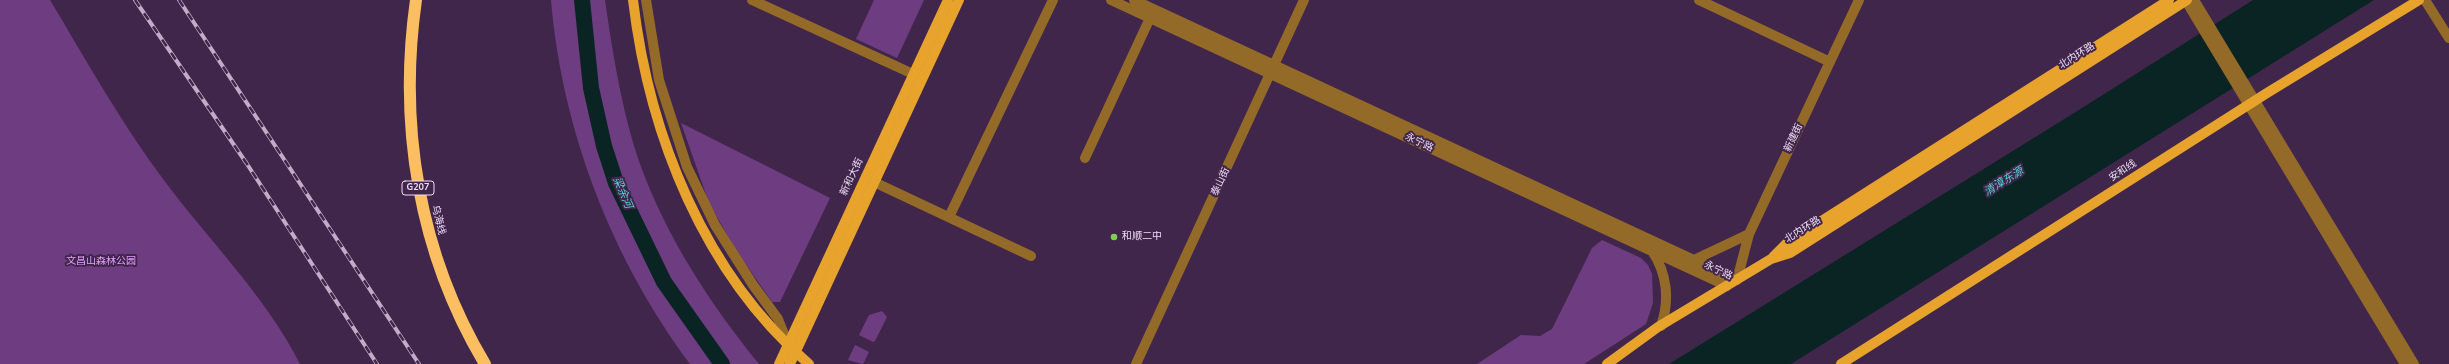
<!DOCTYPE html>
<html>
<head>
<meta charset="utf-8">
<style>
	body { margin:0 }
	canvas { display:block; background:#41264b }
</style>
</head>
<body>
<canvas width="2449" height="364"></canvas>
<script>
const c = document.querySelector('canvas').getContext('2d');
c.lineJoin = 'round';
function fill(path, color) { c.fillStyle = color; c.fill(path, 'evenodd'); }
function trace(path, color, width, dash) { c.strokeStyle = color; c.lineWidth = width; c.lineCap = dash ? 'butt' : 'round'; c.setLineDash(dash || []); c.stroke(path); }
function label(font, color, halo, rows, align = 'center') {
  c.font = font + ' "Nunito Sans","Noto Sans SC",sans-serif'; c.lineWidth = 4; c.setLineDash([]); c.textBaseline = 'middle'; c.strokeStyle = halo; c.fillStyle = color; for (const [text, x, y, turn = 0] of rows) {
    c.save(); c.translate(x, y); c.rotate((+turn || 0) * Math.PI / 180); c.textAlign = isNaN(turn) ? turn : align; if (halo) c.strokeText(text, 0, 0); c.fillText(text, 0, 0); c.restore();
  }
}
fill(new Path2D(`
	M0,0H50C86,60 121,123 163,179C209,241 265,295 300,364H0Z
	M551,0H605C612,49 620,99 634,146C659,226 707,300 759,364H690C612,259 562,131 551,0Z
	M874,0H924L897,58L856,39Z
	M681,123L830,198L780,302H772L736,250L709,203Z
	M1602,240L1641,258L1648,265L1652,274L1653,303L1646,324L1584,364H1477L1521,335L1540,336L1552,329L1592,248Z
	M882,311L887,317L875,341L873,342L859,335L869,315Z
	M855,345L869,352L863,364L848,360Z`), '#6e3c81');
fill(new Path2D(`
	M2253,0H2374L1791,364H1669L2074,113Z`), '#0a2424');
trace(new Path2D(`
	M582,0L591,88L604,146L616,183L664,282L722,364`), '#0a2424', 16);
trace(new Path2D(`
	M646,0L659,80L687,167L715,225L753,285L778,319L788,344
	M752,0L913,74
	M1111,0L1727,286
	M1134,0L1737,280L1749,234L1859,0
	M1699,0L1830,62
	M2194,0L2414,364
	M2425,0L2449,38
	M2186,1L2405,364
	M1085,158L1150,18
	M874,182L1031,256
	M949,217L1053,0
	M1652,251C1667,273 1670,300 1661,326
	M1694,260L1749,234
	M1136,364L1304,0`), '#936a27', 10);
trace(new Path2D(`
	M633,0C649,135 704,274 809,364
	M1773,257L1787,243L2169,0
	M779,364L948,0
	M790,364L959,0
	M1607,364L1658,327L1771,259L1790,253L2187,0
	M1841,364L2267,93L2419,0`), '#e7a32b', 10);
trace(new Path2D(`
	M416,0C398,126 419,254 485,364`), '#fbbe61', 12);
const rail = new Path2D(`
	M135,0L247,164L377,364
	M179,0L419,364`);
trace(rail, '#c1adc8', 4);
trace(rail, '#41264b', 2.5, [8]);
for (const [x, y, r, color] of [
	[1114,237,4,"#7fd052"]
]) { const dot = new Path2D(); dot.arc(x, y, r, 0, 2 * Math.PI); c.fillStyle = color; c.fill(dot); trace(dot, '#41264b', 1.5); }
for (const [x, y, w] of [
	[418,188,32]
]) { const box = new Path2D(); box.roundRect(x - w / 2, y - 7, w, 14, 3); c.fillStyle = '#41264b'; c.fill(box); trace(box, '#eeddf5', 1); }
label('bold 9px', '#eeddf5', null, [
	["G207",418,188]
]);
label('10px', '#eeddf5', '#41264b', [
	["北内环路",2077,56,-32],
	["新建街",1794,138,-65],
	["永宁路",1419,143,25],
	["安和线",2123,171,-33],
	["新和大街",852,177,-65],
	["泰山街",1221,182,-65],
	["乌海线",438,220,76],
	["北内环路",1803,230,-32],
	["永宁路",1718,271,25]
]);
label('10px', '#eeddf5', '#41264b', [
	["和顺二中",1122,237]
], 'left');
label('10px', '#e39eff', '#41264b', [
	["文昌山森林公园",101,262]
]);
label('italic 11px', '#53d5d6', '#41264b', [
	["清漳东源",2004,182,-32],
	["梁余河",622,193,67]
]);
</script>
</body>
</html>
